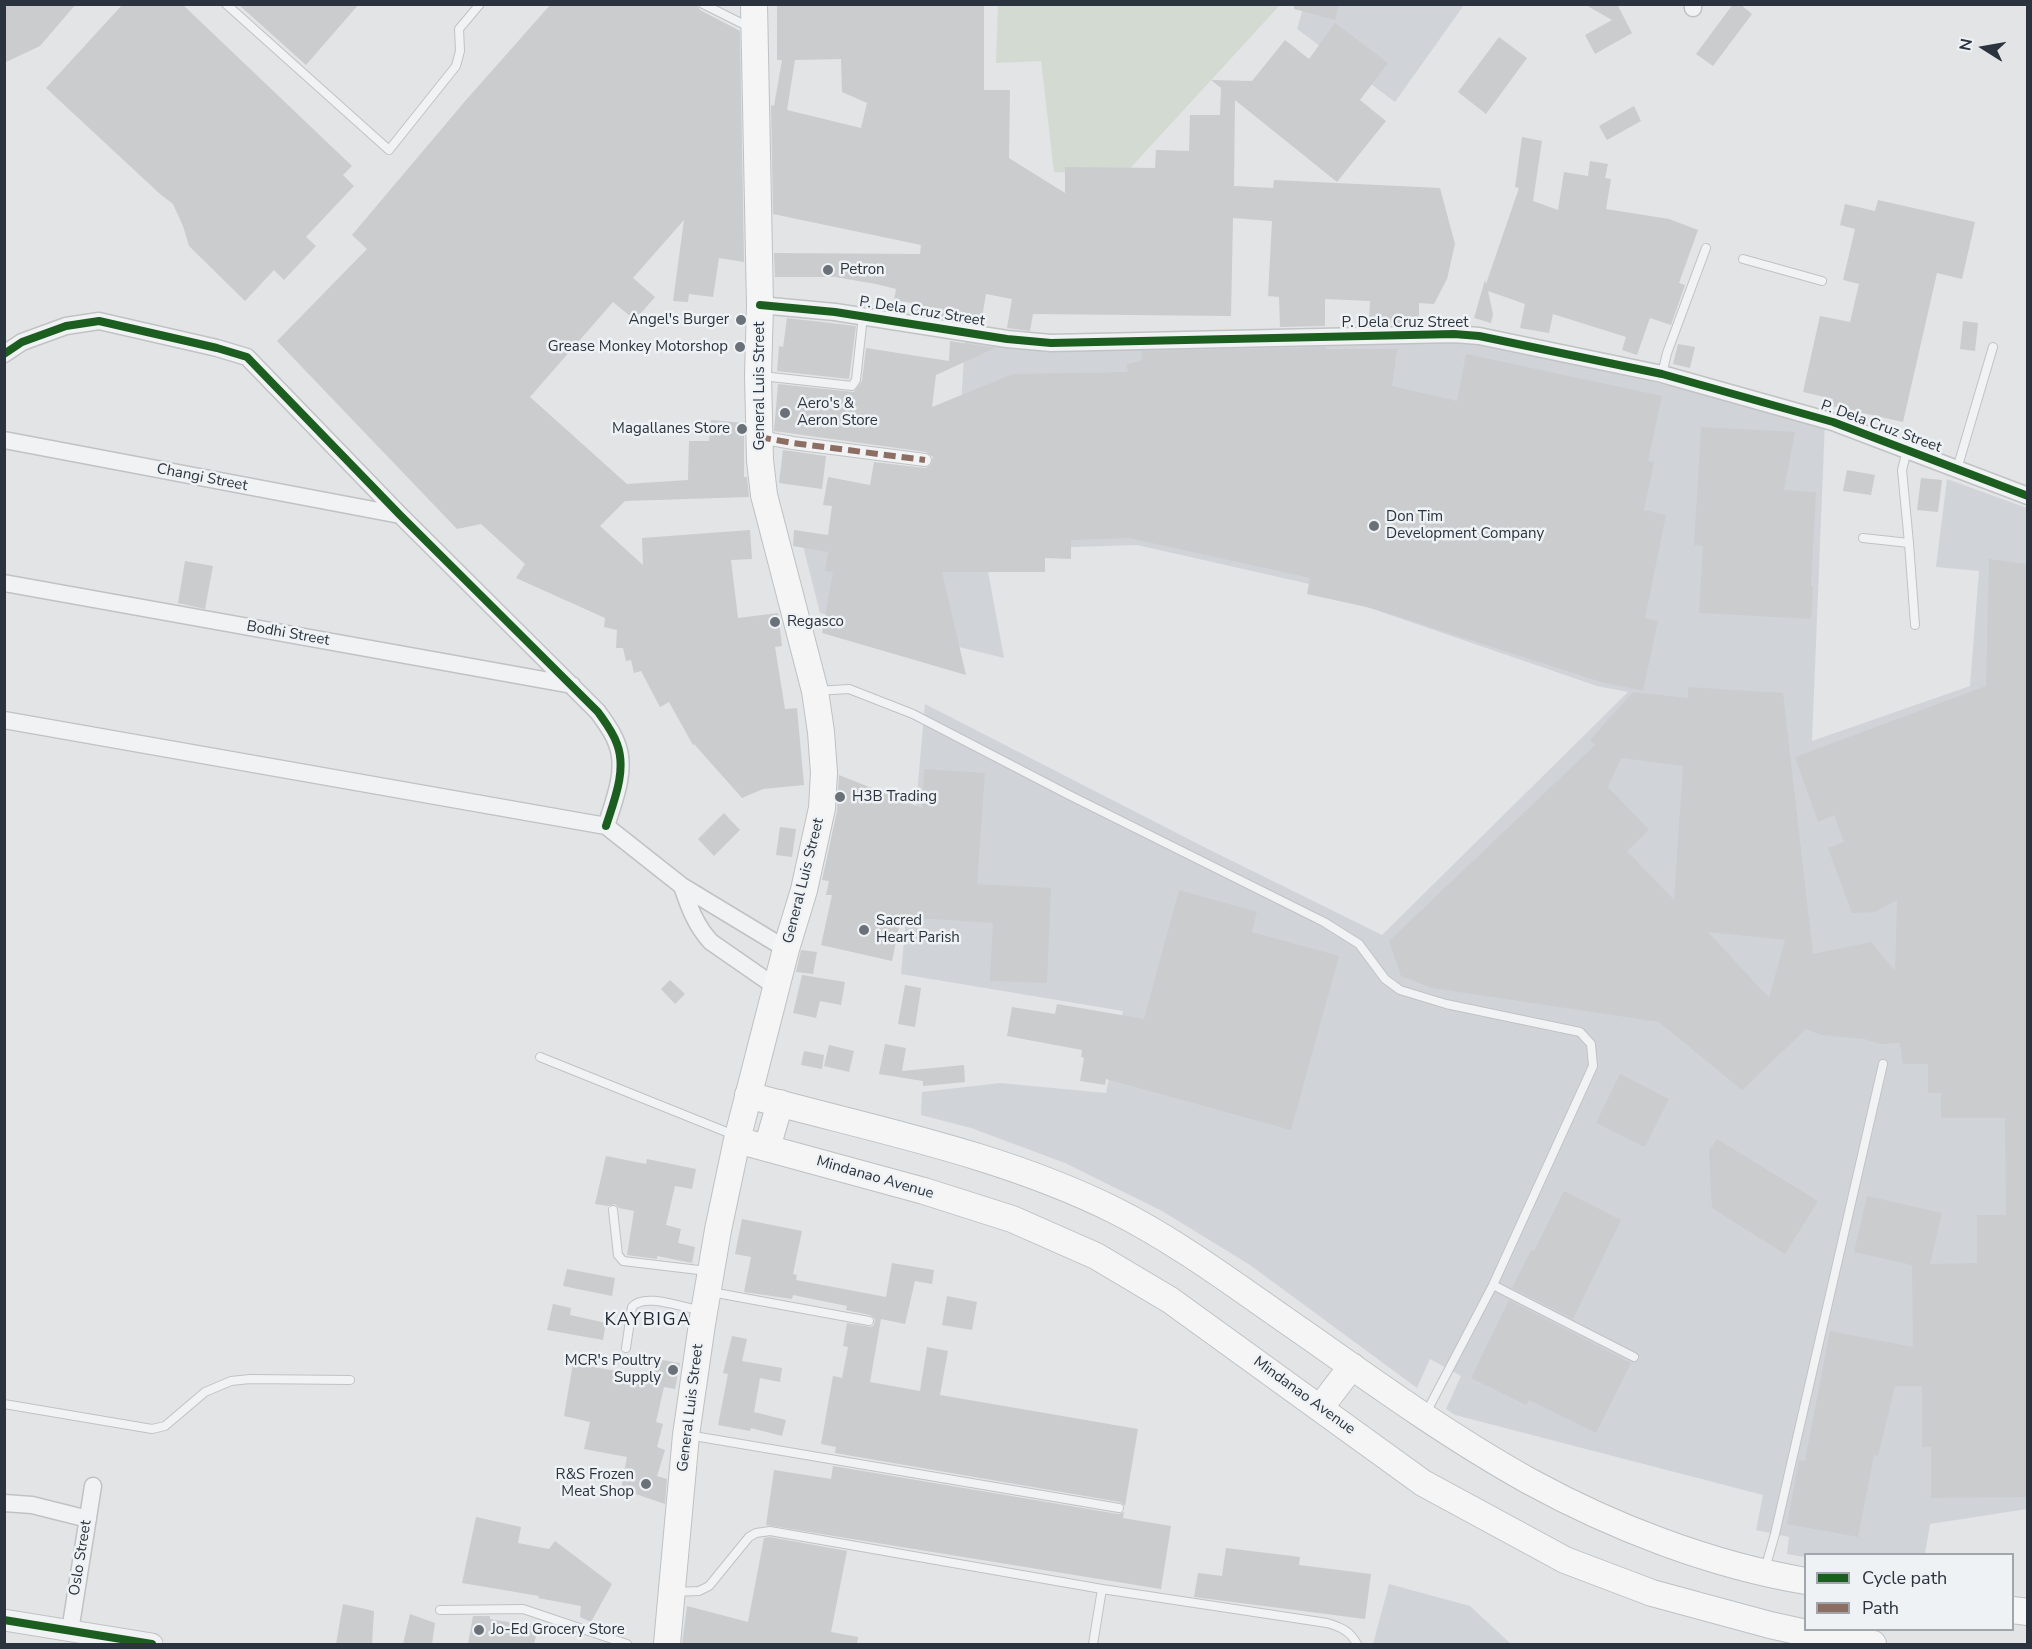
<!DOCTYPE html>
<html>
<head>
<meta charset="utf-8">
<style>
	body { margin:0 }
	#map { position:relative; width:2032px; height:1649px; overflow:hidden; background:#e2e4e6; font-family:"Nunito Sans",sans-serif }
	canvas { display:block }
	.frame { position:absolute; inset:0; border:6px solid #2a333e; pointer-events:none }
	.legend { position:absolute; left:1804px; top:1553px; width:210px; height:78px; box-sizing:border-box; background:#eff2f5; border:2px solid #a0a6ac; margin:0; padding:8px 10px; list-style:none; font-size:18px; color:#2a333e }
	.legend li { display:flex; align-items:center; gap:12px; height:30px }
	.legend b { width:30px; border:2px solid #a0a6ac }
	.north { position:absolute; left:1954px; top:18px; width:60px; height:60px; -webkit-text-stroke:4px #eff2f5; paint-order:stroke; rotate:281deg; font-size:16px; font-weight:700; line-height:24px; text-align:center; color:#2a333e }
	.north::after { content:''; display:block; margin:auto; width:21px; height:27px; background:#2a333e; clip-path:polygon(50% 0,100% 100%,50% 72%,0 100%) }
</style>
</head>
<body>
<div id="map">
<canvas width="2032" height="1649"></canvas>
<div class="frame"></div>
<ul class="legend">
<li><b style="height:8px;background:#1b5e20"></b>Cycle path</li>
<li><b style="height:8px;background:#8d6e63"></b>Path</li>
</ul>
<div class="north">N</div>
</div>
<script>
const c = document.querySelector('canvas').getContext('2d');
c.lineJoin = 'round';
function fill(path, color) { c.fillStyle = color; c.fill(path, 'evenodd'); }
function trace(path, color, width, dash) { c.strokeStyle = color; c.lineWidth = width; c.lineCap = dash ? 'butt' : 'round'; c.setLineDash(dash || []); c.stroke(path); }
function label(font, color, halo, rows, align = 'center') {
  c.font = font + ' "Nunito Sans",sans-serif'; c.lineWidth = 5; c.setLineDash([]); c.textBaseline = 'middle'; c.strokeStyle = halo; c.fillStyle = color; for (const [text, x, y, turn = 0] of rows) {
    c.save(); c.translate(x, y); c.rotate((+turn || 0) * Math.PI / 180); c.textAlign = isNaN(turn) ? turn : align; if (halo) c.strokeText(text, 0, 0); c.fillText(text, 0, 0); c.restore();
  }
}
fill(new Path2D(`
	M1304,5H1464L1395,102L1297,29Z
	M1473,341L1825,421L1812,741L1970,686L1979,571L1936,567L1947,479L2027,508V1509L1930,1524L1925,1554H1806L1805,1557L1787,1554L1789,1537L1756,1530L1763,1495L1455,1415L1446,1409L1461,1376L1430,1359L1417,1388L1250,1265L1162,1211L1065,1163L971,1128L921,1115L922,1092L1000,1083L1106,1093L1123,1011L901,974L925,704L1206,848L1382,935L1628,692L1597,686L1367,607V597L1137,545L984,550L1004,658L820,613L801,538L834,540L955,497L965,342Z
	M1389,1584L1470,1606L1511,1644H1373Z`), '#d0d4d9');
fill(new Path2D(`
	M998,5H1280L1124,175L1054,172L1041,61L996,63Z`), '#d3dad2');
fill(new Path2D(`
	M4,4H76L40,46L4,63Z
	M123,4H182L352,166L343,175L354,186L306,237L316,246L284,280L274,270L245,301L189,246L183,226L173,204L160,194L46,88Z
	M238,4H359L306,65Z
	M551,4H697L700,10L740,31L744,262L719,258L713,297L689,294L688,302L673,301L684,220L633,278L655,297L635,320L613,302L530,397L627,484L688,480L689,441H709L711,420L744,423V477H747L749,497L625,501L600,526L643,565L642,538L750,530L752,559L731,560L738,618L778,613L782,646L775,647L785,709L797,708L804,785L763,789L742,798L694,744L693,745L669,702L660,707L641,671L634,673L631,660L626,661L623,648H616L617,630L604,627L605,618L516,578L525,564L481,524L457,529L277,341L367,249L352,235L466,100Z
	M777,4H984V90H1010L1009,158L1065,193V167L1155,168L1156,150L1189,151L1190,115H1220L1221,88L1211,80L1252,81L1285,40L1309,59L1335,23L1388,63L1360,100L1386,121L1337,182L1235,100L1234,186L1273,188L1274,180L1440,188L1455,244L1447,279L1434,304L1419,303V323H1369L1370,301L1325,299V326L1280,327L1279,297L1268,296L1272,221L1233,218L1231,316L1033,314L1030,331L1007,328L1012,299L986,294L981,324L916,314L918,304L894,300L896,289L876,284L835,277H775L774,253L920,254L921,245L773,214L771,105L774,106L782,60H777ZM841,59L842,92L867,103L861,128L787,110L795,60Z
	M1294,4H1339L1335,20L1294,9Z
	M1584,4H1617L1632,33L1595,54L1585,35L1612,20Z
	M1733,4H1740L1752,14L1713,66L1696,54Z
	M1499,37L1527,58L1486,114L1458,92Z
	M1634,106L1641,121L1607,140L1599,126Z
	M1522,137L1542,141L1533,201L1558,210L1564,172L1588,176L1590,161L1608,164L1605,178L1611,179L1606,209L1669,219L1698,230L1679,283L1685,285L1671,325L1650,318L1637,355L1622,350L1626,337L1553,314L1549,333L1520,328L1525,304L1488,291L1493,314L1491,323L1474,318L1485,280L1486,284L1519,188L1515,187Z
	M1878,200L1975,222L1962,279L1937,273L1903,422L1831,406L1833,399L1803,392L1820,316L1850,322L1859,284L1843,280L1855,229L1840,225L1845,204L1875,211Z
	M787,318L856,326L849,379L777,371L779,346L783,347Z
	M1963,321L1978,323L1975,351L1960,349Z
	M950,341L995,348L936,375L932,407L1013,374L1128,372L1126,364L1141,361L1142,351L1326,347V349H1397L1392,386L1457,401L1466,354L1662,396L1648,461L1654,462L1644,510L1666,515L1645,618L1658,621L1643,691L1601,682L1371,608L1307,594L1310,578L1129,538L1071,540V559L1045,558V572H942L966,675L822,633L833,572L825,571L828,552L793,546L794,530L828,535L832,506L823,505L828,477L870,485L874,462L925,468L931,465L933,457L926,452L774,431L778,384L854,392L862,381L866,348L949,361Z
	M1678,344L1695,347L1690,368L1673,364Z
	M1701,427L1795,432L1784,490L1816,492L1811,586L1813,587L1811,619L1699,613L1703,546L1694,545Z
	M783,450L826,456L822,489L779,483Z
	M1847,470L1875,475L1871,495L1843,491Z
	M1921,478L1942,480L1938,512L1917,510Z
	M1989,559L2028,564V1497L1931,1498V1447H1922V1386H1895L1878,1456L1874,1455L1858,1537L1787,1524L1799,1460L1805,1461L1830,1331L1913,1347L1912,1265L1854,1252L1867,1196L1942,1213L1930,1264L1977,1263V1215H2006L2005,1118H1941V1093H1928V1064H1903L1900,1043L1881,1044L1864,1039L1821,1035L1806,1029L1742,1090L1659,1022L1432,988L1401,976L1389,941L1595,745L1590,740L1633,692L1688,698V687L1783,693L1813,954L1871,942L1895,971L1897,900L1875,912L1852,913L1828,848L1844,842L1834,815L1818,822L1795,757L1986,686ZM1621,758L1683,766L1674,900L1627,851L1649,830L1608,787ZM1708,932L1785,940L1769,998Z
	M185,561L213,566L205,609L178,603Z
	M924,769L985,773L977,884L1051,888L1047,983L990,981L993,923L901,917L892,961L821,945L832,895H826L829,881L822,880L837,811L839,775L922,808Z
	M724,813L740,830L714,856L698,839Z
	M780,827L796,829L792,857L776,855Z
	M1179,890L1257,912L1252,932L1339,956L1291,1130L1106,1079L1105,1085L1080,1081L1084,1058L1081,1057L1082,1050L1007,1036L1012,1007L1055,1014L1057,1004L1144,1019Z
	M801,950L817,952L813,974L796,972Z
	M802,975L845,982L841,1005L820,1001L816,1018L793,1013Z
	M670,980L685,994L675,1004L661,989Z
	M905,985L921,988L915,1027L898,1024Z
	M885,1044L906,1048L902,1071L964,1065L965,1082L923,1086V1081L879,1074Z
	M829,1045L854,1051L849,1072L824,1066Z
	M804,1051L824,1055L822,1069L801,1065Z
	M1620,1074L1669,1099L1645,1147L1596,1123Z
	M1717,1139L1818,1201L1785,1254L1712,1208L1709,1151Z
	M606,1156L646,1164L647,1159L696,1169L692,1189L675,1186L666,1225L681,1229L678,1243L695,1247L692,1263L657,1256V1259L627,1255L634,1211L619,1208L615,1204L608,1206L595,1204Z
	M1564,1191L1621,1220L1573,1319L1512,1288L1531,1250L1534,1251Z
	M742,1219L802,1231L793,1274L797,1275L796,1280L886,1297L892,1263L934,1270L932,1284L915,1281L905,1324L881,1319L870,1382L920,1391L927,1347L948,1351L940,1395L1138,1429L1125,1506L1120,1502L835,1453L836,1447L821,1444L833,1376L842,1378L848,1347L843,1346L847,1323L871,1327L874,1325L875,1319L870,1315L846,1310L847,1306L793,1295L792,1299L744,1292L751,1257L735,1254Z
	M567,1269L615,1278L612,1296L563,1286Z
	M947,1296L977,1302L972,1330L942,1325Z
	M1509,1300L1631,1363L1596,1433L1529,1400L1526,1405L1471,1378Z
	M553,1304L571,1308L570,1315L606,1323L603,1340L547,1330Z
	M732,1336L747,1339L742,1361L782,1368L780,1382L760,1378L754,1412L786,1420L782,1436L751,1428L750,1431L718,1425L728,1374L723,1373Z
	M657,1359L680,1363L675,1389L664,1387L656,1422L663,1424L657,1447L665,1450L657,1476L667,1479L665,1504L621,1489L627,1457L584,1449L590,1422L564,1416L573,1363L653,1378Z
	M833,1466L1118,1514L1124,1512L1123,1518L1171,1526L1161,1589L766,1525L774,1470L831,1479Z
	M476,1517L521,1527L518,1543L549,1549L555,1541L612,1584L591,1622L580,1617L581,1606L538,1598L539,1596L462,1583Z
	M770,1537L847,1551L831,1632L858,1637L857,1644H682L687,1606L748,1622L764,1538Z
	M1226,1548L1300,1557L1299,1565L1371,1574L1365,1619L1194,1597L1198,1573L1222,1576Z
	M343,1604L374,1611L372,1644H336Z
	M410,1614L435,1623L432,1644H403Z
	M473,1616H490V1619L538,1627L534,1644H468Z`), '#caccce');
const service = new Path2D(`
	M226,4L389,150L456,66L460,51L459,29L480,4
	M703,4L751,28
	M1743,259L1822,281
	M1662,374L1667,353L1706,248
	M762,376L852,386L856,380L863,316
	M1957,469L1993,347
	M1863,538L1909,543L1902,470L1907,450
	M1909,543L1915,625
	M817,691L849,689L913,714L1069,795L1324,922L1359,944L1385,979L1400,990L1446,1004L1580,1032L1591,1044L1593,1066L1493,1285L1426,1413
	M540,1057L734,1135
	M613,1210L618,1255L623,1261L707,1271
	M1493,1285L1634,1357
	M711,1292L869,1321
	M626,1348L632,1307C644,1292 683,1308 701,1310
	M4,1404L152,1429L165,1426L205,1392L231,1381L250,1379L350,1380
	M688,1435L1119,1508
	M1765,1569L1775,1534L1883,1064
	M674,1592L699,1591L709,1586L749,1537L756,1533L770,1531L1102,1589L1327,1623C1341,1627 1350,1631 1357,1644
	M440,1610L523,1609L627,1644
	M1093,1644L1102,1589`);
const pedestrian = new Path2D(`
	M759,437L793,443L925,460`);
const minor = new Path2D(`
	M1693,8V4
	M760,305L835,312L1007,339L1051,343L1454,334L1479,336L1662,374L1833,422L2028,496
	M4,354L22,342L66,326L99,321L217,348L247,357L400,515L598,712C605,722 613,732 617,744C627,770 614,801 606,826
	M4,440L400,515
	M4,583L572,685
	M4,720L606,826L682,886L786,949
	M682,886C689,907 696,926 711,942L776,987
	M4,1503L32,1505L88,1519
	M70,1631L93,1486`);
const tertiary = new Path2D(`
	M4,1620L152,1644`);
const primary = new Path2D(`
	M748,1095C871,1129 999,1153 1114,1210C1182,1244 1244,1292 1307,1335C1379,1386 1452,1438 1529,1481C1613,1527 1711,1565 1806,1581
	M737,1140L924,1191L1012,1219L1096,1256L1170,1300L1423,1483L1565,1560L1652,1593L1770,1625L1833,1639L1873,1644
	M767,1148L780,1103
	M1320,1408L1352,1366
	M2012,1610L2028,1612
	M667,1644L686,1435L702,1324L718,1230L737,1140L786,949L804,890L822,808L824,773L821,732L815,691L764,495L760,460L758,376L760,305L754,4`);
trace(service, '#c0c2c4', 10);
trace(pedestrian, '#c0c2c4', 14);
trace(minor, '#c0c2c4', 19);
trace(tertiary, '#c0c2c4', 23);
trace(primary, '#bec1c3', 28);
trace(service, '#f0f2f3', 8);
trace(pedestrian, '#f0f2f3', 12);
trace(minor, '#f0f2f3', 16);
trace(tertiary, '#f0f2f3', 21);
trace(primary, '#f5f5f6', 26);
trace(new Path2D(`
	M759,437L793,443L925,460`), '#8d6e63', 6, [12, 6]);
trace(new Path2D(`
	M760,305L835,312L1007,339L1051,343L1454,334L1479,336L1662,374L1833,422L2028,496
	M4,354L22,342L66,326L99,321L217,348L247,357L400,515L598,712C605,722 613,732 617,744C627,770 614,801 606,826
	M4,1620L152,1644`), '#1b5e20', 8);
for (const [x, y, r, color] of [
	[828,270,6,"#6a7179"],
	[741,320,6,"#6a7179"],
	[740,347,6,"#6a7179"],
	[785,413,6,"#6a7179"],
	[742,429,6,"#6a7179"],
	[1374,526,6,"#6a7179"],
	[775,622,6,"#6a7179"],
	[840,797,6,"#6a7179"],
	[864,930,6,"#6a7179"],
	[673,1370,6,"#6a7179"],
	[646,1484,6,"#6a7179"],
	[479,1630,6,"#6a7179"]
]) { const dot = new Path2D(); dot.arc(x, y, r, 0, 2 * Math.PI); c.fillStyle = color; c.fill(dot); trace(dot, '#eff2f5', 2); }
label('15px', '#2a333e', '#eff2f5', [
	["Petron",840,270],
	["Angel's Burger",729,320,"right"],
	["Grease Monkey Motorshop",728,347,"right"],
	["Aero's &",797,404],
	["Aeron Store",797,421],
	["Magallanes Store",730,429,"right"],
	["Don Tim",1386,517],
	["Development Company",1386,534],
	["Regasco",787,622],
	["H3B Trading",852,797],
	["Sacred",876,921],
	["Heart Parish",876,938],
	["MCR's Poultry",661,1361,"right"],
	["Supply",661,1378,"right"],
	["R&S Frozen",634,1475,"right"],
	["Meat Shop",634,1492,"right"],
	["Jo-Ed Grocery Store",491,1630]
], 'left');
label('15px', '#2a333e', '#eff2f5', [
	["P. Dela Cruz Street",922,312,9],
	["P. Dela Cruz Street",1405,323],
	["General Luis Street",760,386,-90],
	["P. Dela Cruz Street",1881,427,20],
	["Changi Street",202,478,11],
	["Bodhi Street",288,634,10],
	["General Luis Street",804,881,-76],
	["Mindanao Avenue",875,1178,16],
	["Mindanao Avenue",1304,1396,36],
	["General Luis Street",691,1408,-83],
	["Oslo Street",81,1558,-81]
]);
c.letterSpacing = '1.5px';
label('18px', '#1c242f', '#eff2f5', [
	["KAYBIGA",648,1321]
]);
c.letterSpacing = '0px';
</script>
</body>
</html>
